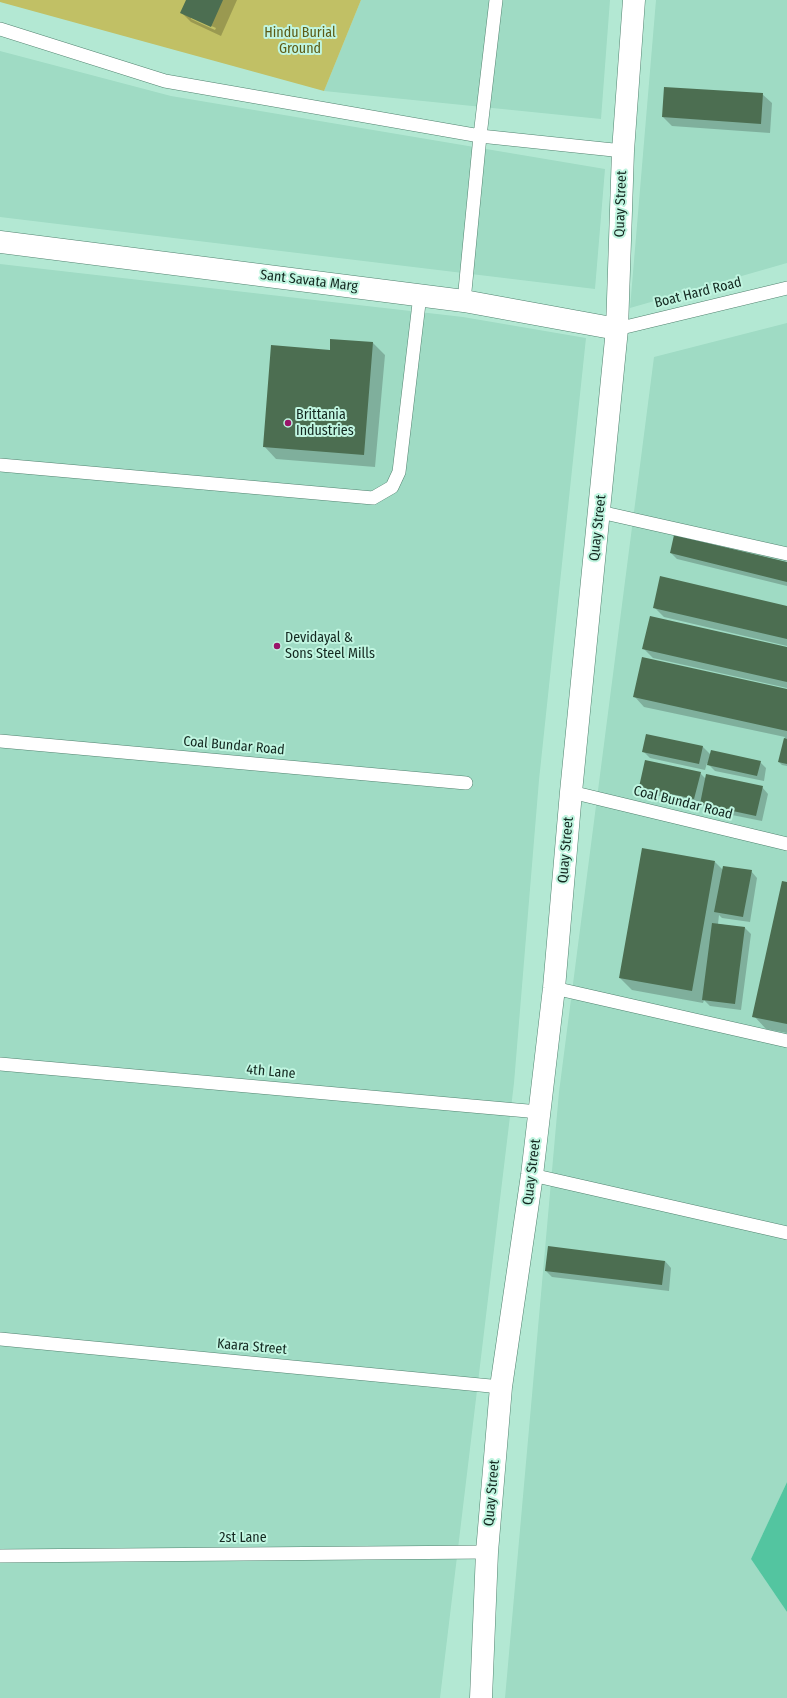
<!DOCTYPE html>
<html>
<head>
<meta charset="utf-8">
<style>
	body { margin:0 }
	canvas { display:block; background:#b3e8d3 }
</style>
</head>
<body>
<canvas width="787" height="1698"></canvas>
<script>
const c = document.querySelector('canvas').getContext('2d');
c.lineJoin = 'round';
function fill(path, color) { c.fillStyle = color; c.fill(path, 'evenodd'); }
function trace(path, color, width, dash) { c.strokeStyle = color; c.lineWidth = width; c.lineCap = dash ? 'butt' : 'round'; c.setLineDash(dash || []); c.stroke(path); }
function label(font, color, halo, rows, align = 'center') {
  c.font = font + ' "Fira Sans Condensed",sans-serif'; c.lineWidth = 4; c.setLineDash([]); c.textBaseline = 'middle'; c.strokeStyle = halo; c.fillStyle = color; for (const [text, x, y, turn = 0] of rows) {
    c.save(); c.translate(x, y); c.rotate((+turn || 0) * Math.PI / 180); c.textAlign = isNaN(turn) ? turn : align; if (halo) c.strokeText(text, 0, 0); c.fillText(text, 0, 0); c.restore();
  }
}
fill(new Path2D(`
	M361,0H610L601,119L324,91Z
	M656,0H787V263L630,308Z
	M0,51L171,96L605,169L595,289L0,217Z
	M0,264L463,317L586,338L539,780L514,1083L440,1698H0Z
	M787,323V1482L751,1559L787,1612V1698H505L559,1092L654,357Z`), '#9fdbc4');
fill(new Path2D(`
	M0,0H361L324,91L0,2Z`), '#c1c065');
fill(new Path2D(`
	M787,1482V1612L751,1559Z`), '#53c5a0');
fill(new Path2D(`
	M187,0H237L221,36L191,22L182,13ZM191,17L216,28L215,30L191,19Z
	M762,94L772,103L770,133L672,126L663,117Z
	M373,343L385,355L375,467L276,459L264,446L331,351Z
	M671,553L787,564V586L677,559Z
	M654,607H787V646L664,617Z
	M787,648V688L653,658L644,649Z
	M787,690V766L782,765L779,762L785,737L644,707L635,697Z
	M647,735L703,747L711,755L760,762L766,768L764,781L715,771L707,763L705,770L650,758L644,752Z
	M700,773L706,779L762,787L768,794L762,821L707,810L701,803V805L646,793L640,787Z
	M715,862L723,870L751,871L757,878L750,922L722,918L719,915L718,924L745,928L751,934L741,1010L710,1006L704,1000L703,1003L632,990L620,978Z
	M787,883V1033L766,1029L754,1016Z
	M665,1261L671,1268L669,1291L552,1277L546,1271Z`), '#0003');
fill(new Path2D(`
	M186,0H223L211,27L180,13Z
	M664,87L763,93L761,124L662,117Z
	M330,339L373,342L364,455L263,447L271,345L330,350Z
	M674,535L787,562V582L670,553Z
	M660,576L787,606V639L653,608Z
	M650,616L787,647V682L642,649Z
	M642,657L787,689V731L633,697Z
	M646,734L703,746L699,764L642,752Z
	M784,738L787,739V764L778,762Z
	M711,750L761,761L757,776L707,765Z
	M645,760L701,772L694,799L639,787Z
	M706,774L763,786L756,816L700,804Z
	M642,848L715,861L692,991L619,978Z
	M723,866L752,870L743,917L714,912Z
	M782,881L787,882V1024L752,1017Z
	M712,923L745,927L735,1004L702,1000Z
	M548,1246L665,1261L662,1285L545,1271Z`), '#4c6e51');
const service = new Path2D(`
	M0,29L165,81L480,136L623,151
	M464,301L480,136L496,0
	M617,329L787,288
	M0,465L373,498L392,487L399,472L420,295
	M600,512L787,554
	M0,741L466,783
	M571,792L787,844
	M554,988L787,1041
	M0,1064L539,1112
	M532,1175L787,1233
	M0,1339L501,1387
	M0,1556L487,1552`);
const tertiary = new Path2D(`
	M0,242L464,301L617,329
	M481,1698L487,1552L501,1387L532,1175L554,988L571,792L617,329L623,151L634,0`);
trace(service, '#528370', 14);
trace(tertiary, '#528370', 23);
trace(service, '#fff', 13);
trace(tertiary, '#fff', 22);
for (const [x, y, r, color] of [
	[288,423,4,"#991569"],
	[277,646,4,"#991569"]
]) { const dot = new Path2D(); dot.arc(x, y, r, 0, 2 * Math.PI); c.fillStyle = color; c.fill(dot); trace(dot, '#c0f5e0', 1.5); }
label('14px', '#5c5b15', '#c0f5e0', [
	["Hindu Burial",300,33],
	["Ground",300,49]
]);
label('14px', '#132820', '#c0f5e0', [
	["Quay Street",621,204,-88],
	["Sant Savata Marg",309,281,7],
	["Boat Hard Road",698,293,-14],
	["Quay Street",598,528,-84],
	["Coal Bundar Road",234,746,5],
	["Coal Bundar Road",683,803,14],
	["Quay Street",566,850,-85],
	["4th Lane",271,1072,5],
	["Quay Street",532,1172,-83],
	["Kaara Street",252,1347,5],
	["Quay Street",492,1493,-85],
	["2st Lane",243,1538]
]);
label('14px', '#132820', '#c0f5e0', [
	["Brittania",296,415],
	["Industries",296,431],
	["Devidayal &",285,638],
	["Sons Steel Mills",285,654]
], 'left');
</script>
</body>
</html>
